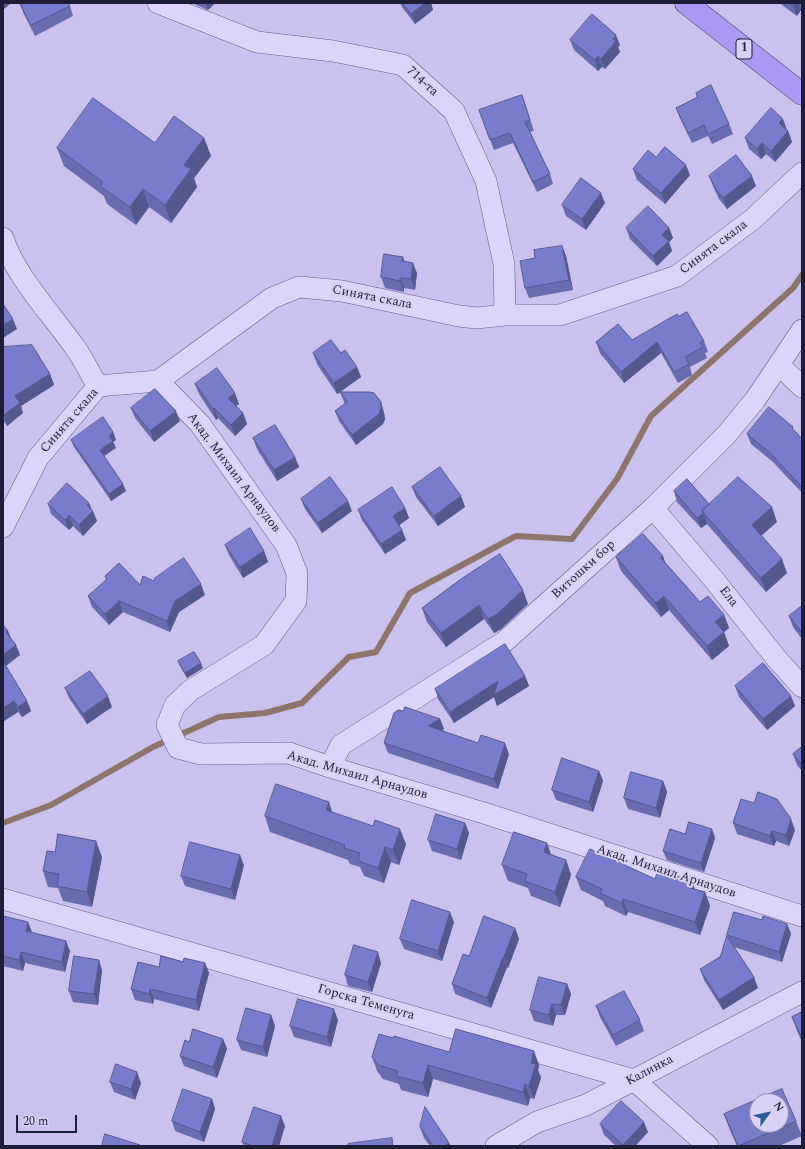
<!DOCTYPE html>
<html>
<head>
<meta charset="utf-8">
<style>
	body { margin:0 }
	#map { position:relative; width:805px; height:1149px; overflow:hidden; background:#cbc1ee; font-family:Spectral,serif }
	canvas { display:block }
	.frame { position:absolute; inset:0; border:4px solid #1d1d37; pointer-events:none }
	.north { position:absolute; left:749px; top:1093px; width:40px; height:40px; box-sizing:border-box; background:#d9d1f5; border:1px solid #8e89a9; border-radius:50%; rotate:57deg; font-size:11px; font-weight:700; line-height:16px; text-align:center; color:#1d1d37 }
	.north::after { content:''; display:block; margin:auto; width:14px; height:18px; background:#285f97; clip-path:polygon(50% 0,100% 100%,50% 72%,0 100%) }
	.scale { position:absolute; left:16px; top:1115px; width:61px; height:18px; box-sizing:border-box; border:2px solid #1d1d37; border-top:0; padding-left:5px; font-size:12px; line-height:14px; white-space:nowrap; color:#1d1d37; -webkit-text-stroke:3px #d9d1f5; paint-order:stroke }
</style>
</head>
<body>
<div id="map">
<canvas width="805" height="1149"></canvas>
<div class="frame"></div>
<div class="north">N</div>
<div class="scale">20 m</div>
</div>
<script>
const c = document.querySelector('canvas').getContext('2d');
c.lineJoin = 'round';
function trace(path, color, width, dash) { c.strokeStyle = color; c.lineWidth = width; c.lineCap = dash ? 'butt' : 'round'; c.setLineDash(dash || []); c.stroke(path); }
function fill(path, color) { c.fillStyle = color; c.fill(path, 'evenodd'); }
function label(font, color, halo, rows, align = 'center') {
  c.font = font + ' Spectral,serif'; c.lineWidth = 4; c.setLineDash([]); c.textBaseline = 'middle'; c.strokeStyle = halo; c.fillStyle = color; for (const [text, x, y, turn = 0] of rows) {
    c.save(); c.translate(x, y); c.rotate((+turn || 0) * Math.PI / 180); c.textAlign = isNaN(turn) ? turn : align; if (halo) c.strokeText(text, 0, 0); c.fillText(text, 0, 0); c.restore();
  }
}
trace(new Path2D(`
	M3,823L51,805L153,747L219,717L265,713L302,703L349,657L376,652L410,593L516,536L572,539L617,479L651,416L793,288L802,275`), '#8e746b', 6);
const minor = new Path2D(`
	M158,3L257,42L333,51L403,65L454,111L486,181L504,264L505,315
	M3,238C16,278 52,314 76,349C84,360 90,374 98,386
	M779,365L802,387
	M158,381L200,424L286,545L297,573L296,601L264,645L191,690L175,705L167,725L178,748L201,754L289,753L330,767L484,813L802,916
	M653,508L715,581L776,658L802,687
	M3,527L38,458L98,386L158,381L272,298L299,287L342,291L459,316L477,318L505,315H560L677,276L753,219L802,173
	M330,767L341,745L504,642L653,508L727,434L755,400L802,330
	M3,899L634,1080L708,1146
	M496,1146L537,1122L586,1105L802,992`);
const primary = new Path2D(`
	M686,3L802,94`);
trace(minor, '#5b5988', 22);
trace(primary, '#2d2e55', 23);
trace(minor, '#dcd4f9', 21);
trace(primary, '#ab98f2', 22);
fill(new Path2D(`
	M20,3L70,6L73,16L35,36L23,12Z
	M194,3H215L208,10L196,5Z
	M400,3H431L433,10L415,24L402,7Z
	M779,3H802V10H801L797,16Z
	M570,40L620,45L618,47L620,52L605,69L602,67L598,71L574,50Z
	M696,93L729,124L733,134L712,144L708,136L692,143L680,118L676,108L697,97Z
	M522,95L534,131L530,132L550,174L553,184L537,192L513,143L494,150L479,110Z
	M787,130L788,131L792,142L775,162L766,154L761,159L749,149L745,138Z
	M204,138L211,156L194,178L197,187L171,223L149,207L136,225L107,204L104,196L64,166L57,148L155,143Z
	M633,169L690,175L665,204L637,180Z
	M709,176L756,186L727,209L719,199L713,186Z
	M605,203L586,230L566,216L562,205Z
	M626,228H669L673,238L669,242L672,251L657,266L630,239Z
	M562,246L566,256L573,290L529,298L525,288L535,258Z
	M403,257L405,262L417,273L415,290L404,288V292L385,288L381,277Z
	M679,316L704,341L708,352L705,353L707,358L690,367L692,375L678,383L661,353L624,383L600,353L596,342L632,340Z
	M3,347L50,374L54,385L21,406L23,413L7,426L3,420Z
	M313,353H341L357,367L361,377L340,392L381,402L384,413L385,419L383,424L356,445L339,421L335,411L345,404L340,392L337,394L317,364Z
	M195,384L239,404L236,406L243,413L247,424L235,436L218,418L216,420L199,394Z
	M131,408L180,421L154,442L135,418Z
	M795,431L802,439V493L773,462L751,444L747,434Z
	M113,432L116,440L113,442L116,448L104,456L126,491L111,501L74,447L71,440Z
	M253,438L295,457L299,467L277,481L257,449Z
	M412,487L461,496L465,507L438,526L416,497Z
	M674,491L709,504L777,522L761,536L787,573L766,592L707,524L701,528L677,502Z
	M301,499L352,511L322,533L305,509Z
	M89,503L97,521L83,536L73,526L69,530L51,514L48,504Z
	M405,508L409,518L399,525L402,530L406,540L385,554L362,520L358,510Z
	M225,545L264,551L268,562L243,578L229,555Z
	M616,557L666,564L700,602L724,615L729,628L724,632L729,646L712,660L669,610L661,617L621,571Z
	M105,576L140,585L154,581L205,595L179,612L170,632L123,612L109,625L92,607L88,596L106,580Z
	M461,579L528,604L501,629L494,633L484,619L446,647L427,622L422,608Z
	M802,606V639L793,627L789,616Z
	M3,625L8,631L10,638L16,645L20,655L6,666L27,701L31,711L22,717L18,712L4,721Z
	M178,661L203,668L187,678L180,666Z
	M525,676L529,686L497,706L494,697L454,723L438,699L435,689Z
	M735,686L795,706L767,730L739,697Z
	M65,688L112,707L87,724L69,698Z
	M403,711L440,719L444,729L442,731L509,754L498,789L388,753L384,743Z
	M802,747V771L797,765L793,754Z
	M599,771L603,781L593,812L556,800L552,790Z
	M663,781L667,792L660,818L628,809L624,798Z
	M754,803L795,830L789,846L776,841L774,846L737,834L733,823Z
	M332,812L406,844L399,865L391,862L384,883L364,876L360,867L350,864L348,860L270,832L265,816Z
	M465,823L469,833L461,860L432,851L428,840Z
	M712,829L715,838L704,872L667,860L663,851Z
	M547,843L551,855L566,860L571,875L560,907L531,896L528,888L508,881L502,865Z
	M55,852L102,857L92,907L63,901L58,888L48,887L43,871Z
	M244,865L235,900L185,886L181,876Z
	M576,877L655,879L692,881L695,889L705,892L710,906L700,935L628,912L626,916L605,906L603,901L581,890Z
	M3,916L31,933L70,951L65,972L25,963L23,971L3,966Z
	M762,920L787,924L791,934L782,962L734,947L758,988L723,1010L704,980L700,969L720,957L728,938L727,935Z
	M454,922L442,961L404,949L400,939Z
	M515,928L519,939L508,968L507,967L491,1008L455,994L452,984L469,956Z
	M183,962L205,963L209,973L199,1011L154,999L153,1004L135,1000L131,989L159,967Z
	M381,963L372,992L348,986L345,975Z
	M102,970L98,1005L73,1002L69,991Z
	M567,984L571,994L565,1015H556L553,1026L534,1021L530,1010Z
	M596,1006L640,1020L644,1031L616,1046L600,1017Z
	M802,1012V1042L797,1031L792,1017Z
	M271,1015L275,1026L267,1057L241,1050L237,1040Z
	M338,1020L331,1047L294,1037L290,1026Z
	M393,1038L449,1052L539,1065L538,1070L541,1078L534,1099L530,1098L528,1106L433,1079L428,1097L401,1090L399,1084L383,1079L377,1071L372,1057Z
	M223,1039L227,1049L217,1078L184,1066L180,1056L189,1042Z
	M110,1082L141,1083L135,1100L114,1092Z
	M212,1099L215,1109L204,1142L175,1131L172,1121Z
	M724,1114L796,1121L802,1136L779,1146H737L730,1130Z
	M600,1124L648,1132L635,1146H616L604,1135Z
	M285,1126L279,1146H244L242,1142Z
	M420,1127L449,1143L451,1146H430L424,1138Z`), '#666caf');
fill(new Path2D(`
	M3,3H11L3,10Z
	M205,3H215L208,10Z
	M425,3H431L433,10L415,24L411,14Z
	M795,3H799L801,10L797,16L793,6Z
	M616,35L620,45L618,47L620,52L605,69L601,59L613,39Z
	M598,56L602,67L598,71L595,60Z
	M783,119L787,130L783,134L779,123Z
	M788,131L792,142L775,162L771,151Z
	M204,138L211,156L194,178L197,187L171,223L165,205L184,165Z
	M762,143L766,154L761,159L757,149Z
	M686,165L690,175L665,204L661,193Z
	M752,176L756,186L727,209L723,198Z
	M143,189L149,207L136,225L130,207Z
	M601,193L605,203L586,230L582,219Z
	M669,228L673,238L669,242L672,251L657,266L653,256L662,235Z
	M562,246L566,256L573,290L569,280Z
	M413,263L417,273L415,290L411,279Z
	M400,278L404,288V292L400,281Z
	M13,319L17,329L3,338V325Z
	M657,342L661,353L624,383L621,372Z
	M357,367L361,377L337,394L334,383Z
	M50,374L54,385L21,406L23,413L7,426L4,415L15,396Z
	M235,393L239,404L232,409L228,398Z
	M381,402L384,413L385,419L383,424L356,445L352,435Z
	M214,408L218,418L216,420L213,409Z
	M176,411L180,421L154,442L150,431Z
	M243,413L247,424L235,436L231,425Z
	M113,432L116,440L113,442L116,448L102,457L100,450L109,436Z
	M295,457L299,467L277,481L274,470Z
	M123,484L126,491L111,501L109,494Z
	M461,496L465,507L438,526L434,516Z
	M348,501L352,511L322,533L318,523Z
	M89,503L92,512L93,511L97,521L83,536L79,525L87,505Z
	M772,507L777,522L757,539L752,525Z
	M405,508L409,518L397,527L393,516Z
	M703,513L707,524L701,528L697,518Z
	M69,515L73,526L69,530L65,520Z
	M402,530L406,540L385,554L381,544Z
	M264,551L268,562L243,578L240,567Z
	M663,556L668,570L661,558Z
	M782,559L787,573L766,592L761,578Z
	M201,584L205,595L179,612L170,632L167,621L175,601Z
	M523,590L528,604L501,629L494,633L488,619Z
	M664,596L669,610L661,617L656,603Z
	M119,601L123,612L109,625L105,614Z
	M479,605L484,619L446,647L441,633Z
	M724,615L729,628L724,632L729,646L712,660L707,646L715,622Z
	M8,631L12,641L6,632Z
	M16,645L20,655L4,667L3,664V655Z
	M201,663L203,668L187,678L185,673Z
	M525,676L529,686L497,706L494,697L454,723L450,712L498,681Z
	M108,696L112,707L87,724L83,714Z
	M791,696L795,706L767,730L763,719Z
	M14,701L18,712L4,721L3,708Z
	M27,701L31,711L22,717L18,707Z
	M440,719L444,729L432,737L428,726Z
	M505,743L509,754L498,789L494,779Z
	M599,771L603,781L593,812L589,802Z
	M663,781L667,792L660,818L656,808Z
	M329,802L334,818L326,810Z
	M791,819L795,830L789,846L786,835Z
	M465,823L469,833L461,860L457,849Z
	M400,829L406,844L399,865L393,850Z
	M712,829L715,838L704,872L701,863Z
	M772,831L776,841L774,846L770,836Z
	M96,841L102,857L92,907L87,892Z
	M547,843L552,858L544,852Z
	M385,847L391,862L384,883L378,868Z
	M240,855L244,865L235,900L231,889Z
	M566,860L571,875L560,907L555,892Z
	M692,881L697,895L690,888Z
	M705,892L710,906L700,935L695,922Z
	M623,899L628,912L626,916L622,903Z
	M450,912L454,922L442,961L438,951Z
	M28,922L32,932L26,931Z
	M787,924L791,934L782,962L779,952Z
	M515,928L519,939L508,968L504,957Z
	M66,941L70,951L65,972L62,962Z
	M21,952L25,963L23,971L19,960Z
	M378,952L381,963L372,992L368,982Z
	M503,957L507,967L491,1008L487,998Z
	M99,960L102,970L98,1005L94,994Z
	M205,963L209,973L199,1011L196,1000Z
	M754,977L758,988L723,1010L719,1000Z
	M567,984L571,994L565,1015L561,1005Z
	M150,989L154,999L153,1004L149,994Z
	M552,1004L556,1015L553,1026L549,1015Z
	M334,1009L338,1020L331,1047L327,1037Z
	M271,1015L275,1026L267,1057L263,1047Z
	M223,1039L227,1049L217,1078L213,1067Z
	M534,1051L539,1065L538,1070L541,1078L534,1099L529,1086L531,1063Z
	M428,1065L433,1079L428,1097L423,1083Z
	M137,1072L141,1083L135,1100L131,1089Z
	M525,1084L530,1098L528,1106L523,1092Z
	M212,1099L215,1109L204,1142L200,1132Z
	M281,1116L285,1126L279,1146H272Z
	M644,1122L648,1132L635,1146H623V1145Z
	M449,1143L451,1146H445Z`), '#53588f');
const building = new Path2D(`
	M20,3H68L70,6L31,25Z
	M403,3H425L411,14Z
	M789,3H795L793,6Z
	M592,14L616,35L613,39L616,41L601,59L598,56L595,60L570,40Z
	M711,85L729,124L708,134L704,125L688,133L676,108L698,97L696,93Z
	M522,95L530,120L525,122L550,174L533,182L510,133L490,140L479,110Z
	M93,98L155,143L174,116L204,138L184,165L191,169L165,205L143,189L130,207L100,186L103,182L57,148Z
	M771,108L783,119L779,123L788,131L771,151L762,143L757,149L745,138Z
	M665,147L686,165L661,193L633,169L648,150L656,157Z
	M736,155L752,176L723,198L716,189L709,176Z
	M581,178L601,193L582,219L562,205Z
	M648,206L669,228L662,235L669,241L653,256L626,228Z
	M562,246L569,280L525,288L520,261L535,258L534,250Z
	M384,254L403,257L402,261L413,263L411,279L400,278V281L381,277Z
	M3,304L13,319L3,325Z
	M687,312L704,341L700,343L703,347L685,357L689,364L674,372L657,342L621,372L596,342L618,324L632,340L677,314L679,316Z
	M331,340L341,353L345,350L357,367L334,383L313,353Z
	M32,345L50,374L15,396L20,403L4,415L3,414V347Z
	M217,368L235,393L228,398L243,413L231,425L214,408L213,409L195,384Z
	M155,389L176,411L150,431L131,408Z
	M340,392H369L374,393L378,398L381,402V408L379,414L352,435L335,411L347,402Z
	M769,407L793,427L792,428L802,439V487L769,452L747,434Z
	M103,417L113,432L109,436L113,441L100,450L123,484L109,494L71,440Z
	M275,425L295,457L274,470L253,438Z
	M440,467L461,496L434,516L412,487Z
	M330,477L348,501L318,523L301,499Z
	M738,477L772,507L752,525L782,559L761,578L702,511Z
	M687,479L709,504L702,511L703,513L697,518L674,491Z
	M67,483L89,503L87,505L93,511L79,525L69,515L65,520L48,504Z
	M392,487L405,508L393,516L402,530L381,544L358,510Z
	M250,528L264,551L240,567L225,545Z
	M643,534L663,556L661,558L700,602L708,596L724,615L715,622L724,632L707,646L664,596L656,603L616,557Z
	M500,554L523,590L496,615L488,619L479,605L441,633L422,608L461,579Z
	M184,558L201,584L175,601L167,621L119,601L105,614L88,596L107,579L105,576L119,563L140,585L143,576L154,581L155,578Z
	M802,606V633L789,616Z
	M3,625L8,631L6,632L16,645L3,655Z
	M505,644L525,676L494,695L498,681L450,712L435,689Z
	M194,652L201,663L185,673L178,661Z
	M3,661L27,701L18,707L14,701L3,708Z
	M763,663L791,696L763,719L735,686Z
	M90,671L108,696L83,714L65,688Z
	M405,707L440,719L428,726L478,743L481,735L505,743L494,779L384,743L394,713L398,710L403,711Z
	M802,747V765L793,754Z
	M562,758L599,771L589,802L552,790Z
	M631,772L663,781L656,808L624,798Z
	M276,784L329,802L326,810L373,826L375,820L400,829L393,850L385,847L378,868L358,861L360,853L344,848L345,845L265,816Z
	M758,792L777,799L791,819L786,835L772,831L770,836L733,823L741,799L754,803Z
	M436,814L465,823L457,849L428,840Z
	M689,822L712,829L701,863L663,851L670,829L685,834Z
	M514,832L547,843L544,852L566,860L555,892L525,881L527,874L502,865Z
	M58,834L96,841L87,892L57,886L59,874L43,871L47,851L55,852Z
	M190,842L240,855L231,889L181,876Z
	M590,849L655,879L658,870L692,881L690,888L705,892L695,922L623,899L622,903L600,893L602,889L576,877Z
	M412,900L450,912L438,951L400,939Z
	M734,912L762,920L763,916L787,924L779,952L727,935Z
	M3,916L28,922L26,931L66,941L62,962L21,952L19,960L3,956Z
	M484,916L515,928L504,957H503L487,998L452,984L463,954L469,956Z
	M727,936L754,977L719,1000L700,969L720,957Z
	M354,945L378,952L368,982L345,975Z
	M74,956L99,960L94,994L69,991Z
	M161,956L183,962L184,958L205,963L196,1000L150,989L149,994L131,989L138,962L159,967Z
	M539,977L567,984L561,1005L552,1004L549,1015L530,1010Z
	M624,991L640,1020L613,1035L596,1006Z
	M298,999L334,1009L327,1037L290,1026Z
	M246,1008L271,1015L263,1047L237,1040Z
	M802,1012V1038L792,1017Z
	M193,1029L223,1039L213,1067L180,1056L185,1040L189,1042Z
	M456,1029L534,1051L531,1063L536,1064L529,1086L525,1084L523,1092L428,1065L423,1083L396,1076L398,1071L378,1065L372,1057L379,1034L393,1038L394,1036L449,1052Z
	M116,1064L137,1072L131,1089L110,1082Z
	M183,1089L212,1099L200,1132L172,1121Z
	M782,1089L796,1121L738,1146L724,1114ZM757,1101H781V1125H757Z
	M621,1101L644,1122L623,1145L600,1124Z
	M254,1107L281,1116L272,1146H253L242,1142Z
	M425,1107L449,1143L445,1146H433L420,1127Z
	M105,1134L140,1145L139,1146H102Z
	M392,1138L393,1146H348V1144Z`);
fill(building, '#777dcc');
trace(building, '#53588f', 1);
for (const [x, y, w] of [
	[744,49,16]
]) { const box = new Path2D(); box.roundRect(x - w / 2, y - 10, w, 20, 3); c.fillStyle = '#d9d1f5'; c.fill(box); trace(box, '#1d1d37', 1); }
label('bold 12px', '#1d1d37', null, [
	["1",744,49]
]);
label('13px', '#1d1d37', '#d9d1f5', [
	["714-та",422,82,42],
	["Синята скала",714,248,-37],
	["Синята скала",372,298,11],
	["Синята скала",70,421,-49],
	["Акад. Михаил Арнаудов",233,473,53],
	["Витошки бор",584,570,-42],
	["Ела",728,597,52],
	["Акад. Михаил Арнаудов",357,776,16],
	["Акад. Михаил Арнаудов",666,872,18],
	["Горска Теменуга",366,1003,16],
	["Калинка",650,1071,-28]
]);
</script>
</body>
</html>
